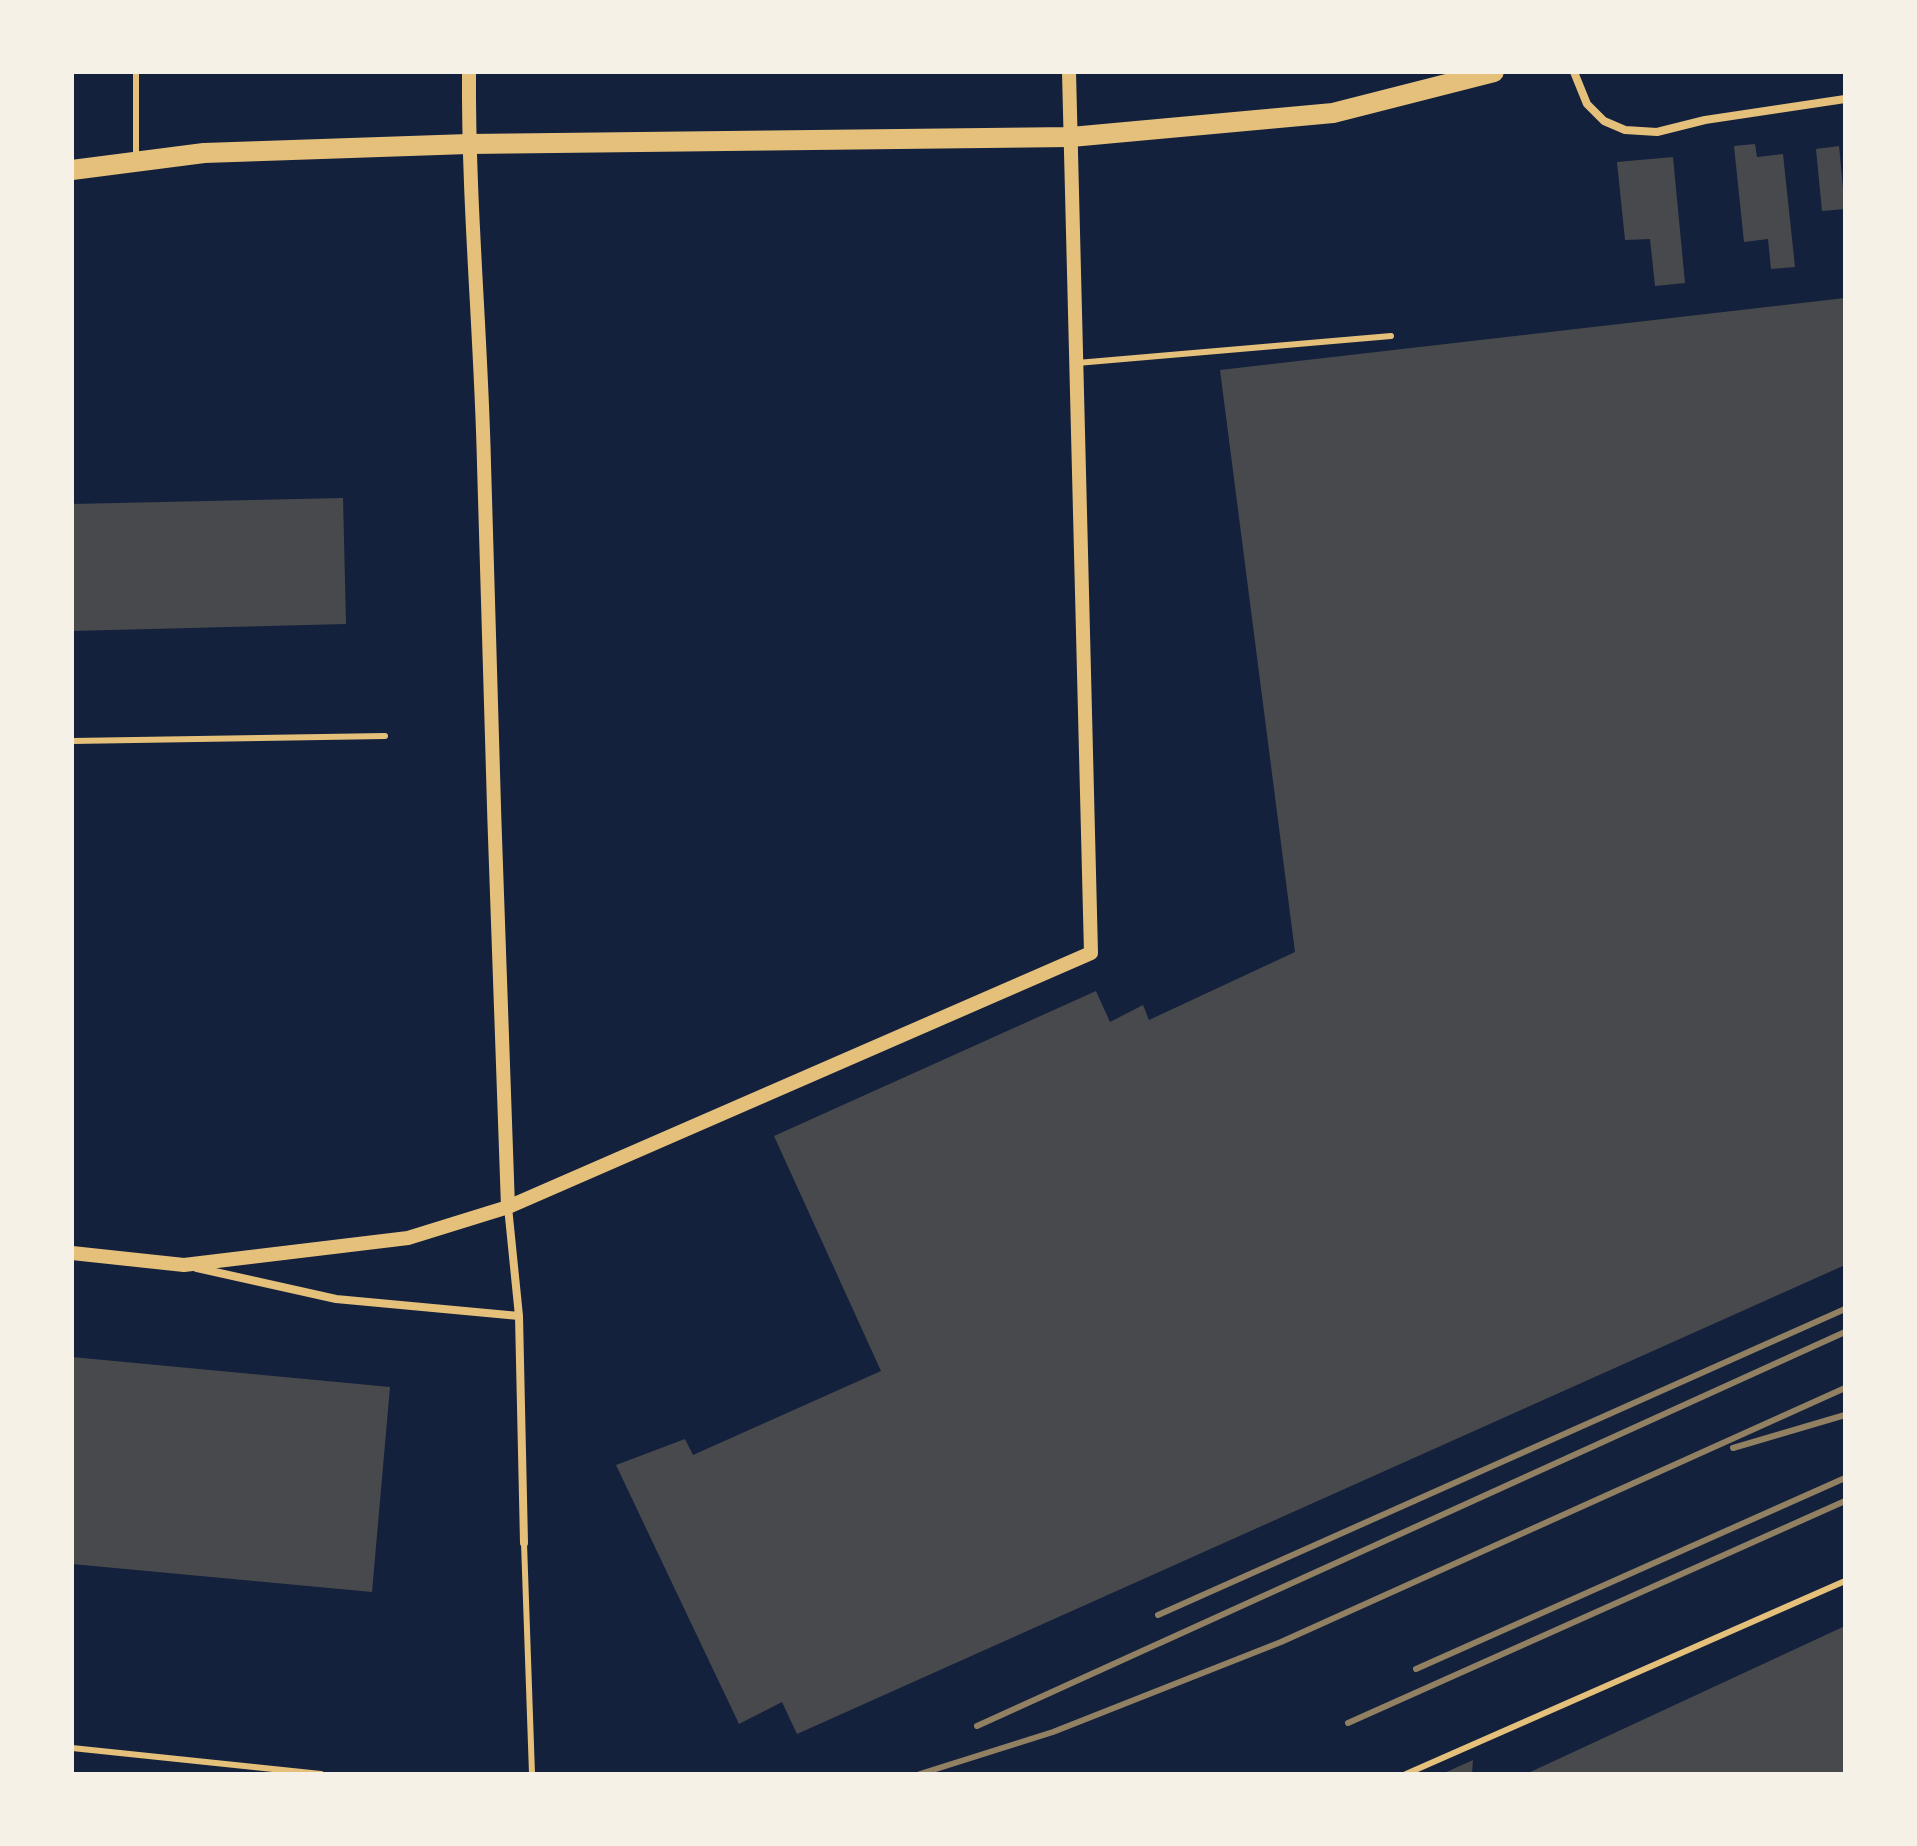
<!DOCTYPE html>
<html>
<head>
<meta charset="utf-8">
<style>
	body { margin:0 }
	#map { position:relative; width:1917px; height:1846px; overflow:hidden; background:#14213d; font-family:"Titillium Web",sans-serif }
	canvas { display:block }
	.frame { position:absolute; inset:0; border:74px solid #f6f1e7; pointer-events:none }
</style>
</head>
<body>
<div id="map">
<canvas width="1917" height="1846"></canvas>
<div class="frame"></div>
</div>
<script>
const c = document.querySelector('canvas').getContext('2d');
c.lineJoin = 'round';
function fill(path, color) { c.fillStyle = color; c.fill(path, 'evenodd'); }
function trace(path, color, width, dash) { c.strokeStyle = color; c.lineWidth = width; c.lineCap = dash ? 'butt' : 'round'; c.setLineDash(dash || []); c.stroke(path); }
fill(new Path2D(`
	M1755,144L1757,157L1783,154L1795,267L1771,269L1768,239L1744,242L1734,146Z
	M1839,146L1845,209L1822,211L1816,149Z
	M1673,157L1685,283L1655,286L1650,239L1625,240L1617,162Z
	M1845,298V1265L797,1734L782,1702L739,1724L616,1465L685,1439L693,1455L881,1371L774,1136L1096,991L1110,1022L1143,1005L1149,1020L1295,952L1220,370Z
	M343,498L346,624L72,631V504Z
	M72,1357L390,1387L372,1592L72,1564Z
	M1845,1626V1774H1526Z
	M1473,1760L1472,1774H1442Z`), '#48494c');
trace(new Path2D(`
	M136,156V72
	M1077,363L1391,336
	M72,741L385,736
	M524,1543L532,1774
	M72,1748L321,1774
	M1406,1774L1845,1581`), '#e5c07b', 6);
trace(new Path2D(`
	M1574,72L1587,104L1604,121L1625,130L1657,132L1705,120L1845,99
	M508,1207L519,1316L524,1543
	M197,1268L336,1299L519,1316`), '#e5c07b', 8);
trace(new Path2D(`
	M469,72C468,203 481,333 484,464C491,712 498,959 508,1207
	M72,1253L184,1265L408,1238L508,1207L1091,953L1069,72`), '#e5c07b', 14);
trace(new Path2D(`
	M72,170L204,153L468,144L1071,137L1333,113L1494,72`), '#e5c07b', 20);
trace(new Path2D(`
	M1733,1448L1845,1415
	M1158,1615L1845,1309
	M1416,1669L1845,1478
	M1348,1723L1845,1501
	M977,1726L1845,1332
	M920,1774L1053,1732L1281,1642L1845,1388`), '#918062', 6);
</script>
</body>
</html>
